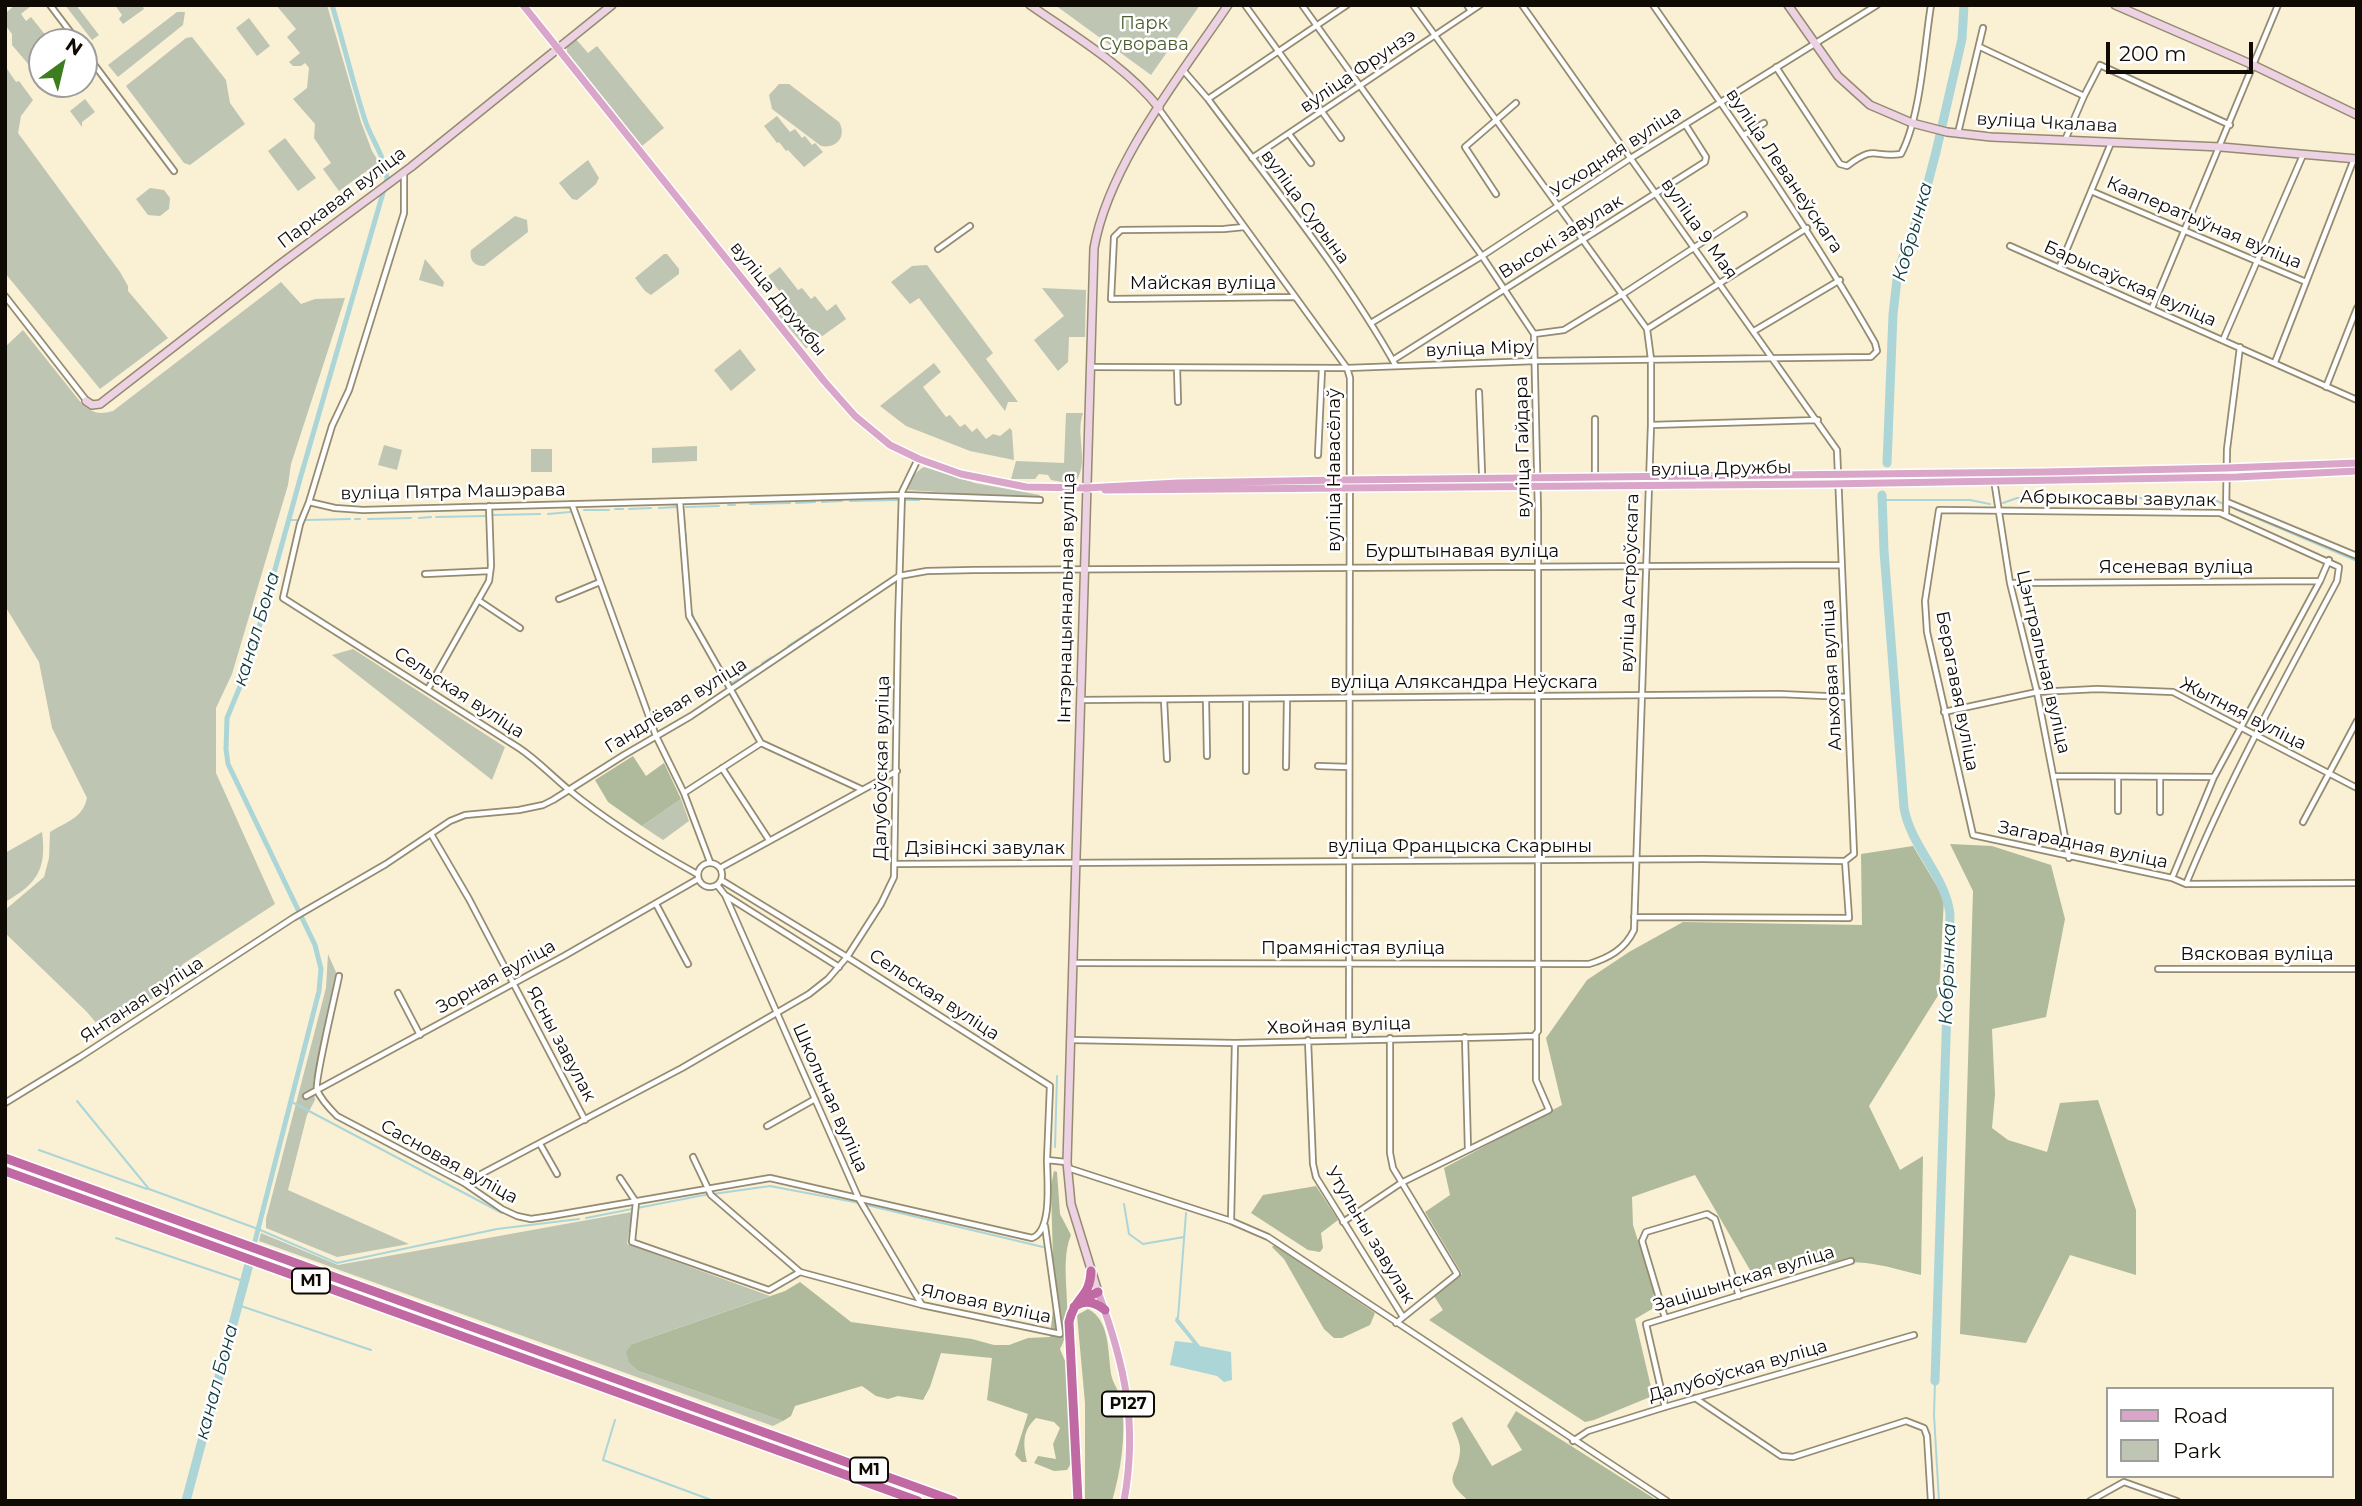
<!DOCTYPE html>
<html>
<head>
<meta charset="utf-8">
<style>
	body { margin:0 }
	#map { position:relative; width:2362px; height:1506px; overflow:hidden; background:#faf0d4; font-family:Montserrat,sans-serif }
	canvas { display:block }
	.frame { position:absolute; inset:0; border:7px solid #0f0b04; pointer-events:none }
	.legend { position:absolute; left:2106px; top:1387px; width:228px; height:91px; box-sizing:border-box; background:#fff; border:2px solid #9f9d9b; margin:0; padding:9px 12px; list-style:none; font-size:21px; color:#0f0b04 }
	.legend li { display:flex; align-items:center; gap:14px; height:35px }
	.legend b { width:35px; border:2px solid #9f9d9b }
	.north { position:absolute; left:28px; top:28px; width:70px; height:70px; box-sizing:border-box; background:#fff; border:2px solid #9f9d9b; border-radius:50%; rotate:34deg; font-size:19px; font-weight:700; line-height:28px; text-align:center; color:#0f0b04 }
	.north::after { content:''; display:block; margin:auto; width:24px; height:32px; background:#3c7e1e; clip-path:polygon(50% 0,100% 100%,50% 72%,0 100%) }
	.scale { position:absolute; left:2106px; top:42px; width:147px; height:32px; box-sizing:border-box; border:4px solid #0f0b04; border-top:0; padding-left:9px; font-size:21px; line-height:24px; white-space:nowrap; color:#0f0b04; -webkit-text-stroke:5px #fff; paint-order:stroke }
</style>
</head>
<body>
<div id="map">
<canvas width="2362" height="1506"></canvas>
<div class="frame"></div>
<ul class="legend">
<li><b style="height:9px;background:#d9a5c8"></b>Road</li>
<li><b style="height:19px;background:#bec5b3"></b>Park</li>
</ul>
<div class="north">N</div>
<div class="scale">200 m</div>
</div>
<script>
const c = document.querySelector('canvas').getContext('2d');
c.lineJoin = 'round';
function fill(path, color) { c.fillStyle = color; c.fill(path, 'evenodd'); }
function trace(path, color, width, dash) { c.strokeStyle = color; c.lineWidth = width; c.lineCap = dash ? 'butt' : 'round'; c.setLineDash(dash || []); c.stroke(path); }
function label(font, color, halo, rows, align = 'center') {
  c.font = font + ' Montserrat,sans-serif'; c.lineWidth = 5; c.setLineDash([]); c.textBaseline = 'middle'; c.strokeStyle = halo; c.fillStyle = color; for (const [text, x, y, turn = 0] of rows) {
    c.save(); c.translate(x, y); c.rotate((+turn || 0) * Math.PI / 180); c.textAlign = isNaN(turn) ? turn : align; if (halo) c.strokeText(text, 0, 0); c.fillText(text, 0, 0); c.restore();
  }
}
fill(new Path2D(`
	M15,5H32L21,14L26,21L31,17L51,42H42V84H47L42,87L38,84L41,79L12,45V34L6,26L7,12Z
	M65,5H76L99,35L92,40Z
	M115,5H142L144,9L123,24L119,19L122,15Z
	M276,5H327L361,122L372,151L383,169V175L376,180L368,170L339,191L323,169L331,163L314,138L315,124L293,99L307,88L309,68L305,63L301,66H293L289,62L300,53L287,37L296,29Z
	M1055,5H1200L1151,75Z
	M177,12H185L183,25L118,77L108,65Z
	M249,18L270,46L257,56L236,28Z
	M192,37L226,80L230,103L245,124L190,165L184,163L126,86L186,38Z
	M575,38L588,53L597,46L664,128L642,146L567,52V45Z
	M5,66L16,82L19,81L33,100L21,116L18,133L120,272L128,286V291L168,338L100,389L5,273Z
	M779,84H789L839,122C847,136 837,149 821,146L772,109L769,95Z
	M85,99L95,112L82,122V127L70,111Z
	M777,116L790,132L795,129L802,138L805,136L812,145L815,143L823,152L804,167L788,150L786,151L779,142L777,143L764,126Z
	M285,138L316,178L298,191L268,151Z
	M588,160L599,178L596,184L577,200L572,199L559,183Z
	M150,188L164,190L170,198L169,209L160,216L148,215L136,199Z
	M515,216L527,220L528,232L484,266C474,266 469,260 471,250Z
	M664,254H667L679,269V274L651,295L645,291L635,278Z
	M425,259L444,282L443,287L419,280Z
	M927,265L993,353L986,359L1018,402H1008L1005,411L919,298L910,304L891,282L912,266Z
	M780,267L798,290L802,288L811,299L815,296L827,311L836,304L846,319L806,348L774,310L786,300L768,276Z
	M281,282L301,304L315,299L345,298L291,464L288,485L232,674L216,708V773L275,904L183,964L167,988L105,1033L86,1011L5,933V910L44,877L49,858L50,832C66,822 83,818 87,798L52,728L39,662L5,606V347L23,330L82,404C93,413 99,415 113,411Z
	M1042,288L1086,290L1085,337H1069L1068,362L1058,371L1034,340L1064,316Z
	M740,349L756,370L731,391L714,370Z
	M934,363L941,372L923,387L946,417L950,415L960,427L965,424L972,432L977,428L986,439L993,434L1000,436L1010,428L1012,431L1014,460L970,451L906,426L880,406Z
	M1066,413H1083C1075,435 1089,459 1077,480L1068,483L1051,480L1048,475L1039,474L1035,479H1011L1016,461L1064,463Z
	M384,445L402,450L397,470L378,465Z
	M697,446V461L652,463V448Z
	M531,449H552V472H531Z
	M924,467L975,483L1040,495L1039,499L908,490C906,483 917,470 924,467Z
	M353,649L505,747L492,780L332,655Z
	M681,799L689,821L663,840L642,826Z
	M42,832C47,869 37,884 5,902V853Z
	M328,954L336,972L313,1082L315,1100L307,1115L288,1190L409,1244L337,1257L266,1228V1219L326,988Z
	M632,1212L627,1244L770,1296L632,1344L630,1362L638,1371L783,1421L773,1426L259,1241L261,1233L338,1265Z`), '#bec5b3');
fill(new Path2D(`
	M633,756L646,776L664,763L681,799L642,826L608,802L595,780Z
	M1950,844L1992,846L2051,865L2065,919L2046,1017L1992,1029L1995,1094L1992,1128L2008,1140L2047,1152L2060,1103L2098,1100L2136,1210V1275L2070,1255L2026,1343L1960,1334L1973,891Z
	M1913,846L1944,898L1939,994L1869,1106L1900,1170L1923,1156L1921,1275C1903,1271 1884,1265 1866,1263C1828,1259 1789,1273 1750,1270L1695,1175L1632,1197L1633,1225L1654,1291L1652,1309L1635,1319L1651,1387L1650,1397L1594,1420L1585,1422L1429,1320L1443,1310L1434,1296L1462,1274L1425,1212L1450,1195L1444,1168L1562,1105L1546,1038L1587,980L1629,952L1683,922L1862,925L1861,854Z
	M1054,1171L1057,1172L1060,1214L1071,1235C1057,1267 1077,1321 1060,1349L1068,1368L1072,1462L1067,1470L1054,1471L1034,1463L1038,1456L1056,1459L1053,1444L1060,1428L1054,1422L1036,1418C1022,1431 1023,1444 1027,1462H1022L1015,1455L1028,1414L987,1400L992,1358L941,1353L930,1387L923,1400L898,1396L888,1399L876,1396L862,1386L795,1406L791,1416L783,1421L638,1371L629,1362L626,1352L632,1344L785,1291L800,1282L851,1322L972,1339L994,1345H1009L1028,1338L1050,1337L1054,1300L1051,1186Z
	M1316,1186L1338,1220L1321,1233L1323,1248L1320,1252L1308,1250L1251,1213L1263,1195Z
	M1274,1245L1375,1313L1370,1325L1342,1338H1334L1324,1329L1284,1259L1272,1247Z
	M1088,1309C1112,1321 1107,1357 1112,1378C1115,1387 1121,1394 1122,1404C1126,1435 1121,1471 1112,1501H1085V1403L1077,1315Z
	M1516,1411L1658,1501H1469C1440,1476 1458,1478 1460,1451C1461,1443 1454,1431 1452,1423L1462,1417L1492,1466L1522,1450L1507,1426Z`), '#afba9c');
fill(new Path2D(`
	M1176,1317L1178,1318L1200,1346L1231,1352L1232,1380L1224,1382L1217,1376L1170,1365L1175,1341L1193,1343L1175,1321Z`), '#acd5d8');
trace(new Path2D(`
	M905,500H919
	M1882,500H1970L1990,504
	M850,501L899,500
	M822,502L842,501
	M796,503L815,502
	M2003,503L2017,498H2210L2224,504
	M750,504L790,503
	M728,505H735
	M686,507L719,506
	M659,508L677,507
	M615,509H623
	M629,509L651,508
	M2235,509L2357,561
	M584,510H609
	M548,514L570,512
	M493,515L540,514
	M684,516L685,527
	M436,517L485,516
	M419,518L431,517
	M355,519H360
	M368,519L411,518
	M288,520H297
	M306,520L350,519
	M686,534V546
	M686,553L687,565
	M691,610L694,618
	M697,623L700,630
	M810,631L817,627
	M705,638L714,655
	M788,646L805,635
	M762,663L772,657
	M724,672L732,683L757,667
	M77,1101L149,1189L258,1229L337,1263L497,1229L579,1219
	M290,1101L502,1213
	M1055,1147L1057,1076
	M39,1150L147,1189
	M1124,1204L1129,1234L1143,1244L1184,1237
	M586,1218L699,1196L770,1186L854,1202L1043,1247
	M116,1238L243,1281
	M238,1305L371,1350
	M1178,1318L1186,1213
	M1935,1381L1934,1415L1939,1501
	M615,1420L603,1460L714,1501`), '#acd5d8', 2);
trace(new Path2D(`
	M254,1245L319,991L321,969L315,945L228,764L226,749L227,718L248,667L300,479L387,179C386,159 373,142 366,123C353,84 344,44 332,5`), '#acd5d8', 5);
trace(new Path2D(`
	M1887,463L1893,315L1897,279L1901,262L1921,209L1936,152L1962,39L1964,5
	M1882,495L1884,551L1904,808C1911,847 1945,875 1950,914L1935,1381
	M186,1501L249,1264`), '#acd5d8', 9);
const street = new Path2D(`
	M50,5L78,42
	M1245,5L1341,138
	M1467,5L1471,11
	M1522,5L1837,450L1854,854L1845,861
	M1980,47L2084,96L2100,65L2230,125
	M84,51L174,171
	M1776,67L1840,164L1847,166C1876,144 1872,158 1901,154C1921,116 1924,48 1931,5
	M1183,70L1208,99C1272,185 1344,273 1396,366
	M1208,99L1347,5
	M1159,109L1347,368L1350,378L1349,1039
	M1958,133L1983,28
	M1289,134L1311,163
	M1744,135L1764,123
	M2065,140L2084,96
	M1252,158L1480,5
	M404,173V213L349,390L332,426L309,502L300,524L283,598L519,748C537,760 552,776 569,790C608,822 654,850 697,874
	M2091,191L2306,282
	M1496,194L1465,147L1516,103
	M1244,227L1224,229L1121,230L1114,237L1111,299L1294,297
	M2010,246L2357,400
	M938,249L970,226
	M2059,268L2111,143
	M5,296L86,400
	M2152,308L2278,5
	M1371,323L1482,256L1631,158L1877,5
	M1647,329L1807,228
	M1754,331L1840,280
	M1534,334L1564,330L1623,294L1744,215
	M2223,340L2303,155
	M1393,360L1705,162L1706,157L1685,124
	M2275,362L2354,159
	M1091,367L1347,368L1536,361L1871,357L1877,351L1875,343C1808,226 1730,116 1653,5
	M1177,368L1178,402
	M2326,387L2357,308
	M1479,392L1482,473
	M1595,419V476
	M1651,425L1818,420
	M1318,455L1322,369
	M1994,480L2010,583L2037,692L2069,858
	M309,502L335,508L363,510L902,495L1040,500
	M680,502L689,616L761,743L861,789
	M2227,502L2357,556
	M572,504L656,736L684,793L710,862
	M2226,515L2227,449L2240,347
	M425,574L490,571
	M2010,583L2320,581L2329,560
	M559,599L600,582
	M478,600L520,628
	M428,689L489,581L491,566L489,506
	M1080,700L1538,696L1779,694L1847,697
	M1164,700L1167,759
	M1206,700L1207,756
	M1246,700V771
	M1944,712L2037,692L2097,689L2173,692L2357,788
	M1318,766L1349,767
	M1286,767L1287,699
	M722,768L769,840
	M2054,776L2214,777
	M684,793L761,743
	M2118,811V777
	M2160,812V777
	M2303,822L2357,721
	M431,834L469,899L585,1120
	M698 875a12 12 0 1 1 24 0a12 12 0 1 1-24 0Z
	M895,864L1703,859L1845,861
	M720,868L897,771
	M2172,878L2214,777L2320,581
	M721,880L847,957L1050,1086L1047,1160L1066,1162
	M2186,884C2229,779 2284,681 2337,581L2339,567L2220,513L1939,510L1925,601L1927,632L1973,835L2172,878L2186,884L2357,883
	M717,885L725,895L839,967
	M725,895L859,1199L922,1305
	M656,904L688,964
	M1634,917L1849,918L1845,861
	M1073,963L1589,964C1609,958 1625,949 1634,930L1651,425V359L1647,329L1413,5
	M2158,969H2357
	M339,976C336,992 314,1082 317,1090C321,1100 330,1109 337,1116L464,1183L502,1209L517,1216L531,1219L551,1216L770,1178L1032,1238C1053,1231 1047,1179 1047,1160
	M398,993L420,1035
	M1465,1037L1468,1150
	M1390,1038V1153L1393,1168L1457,1274L1396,1323
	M1071,1040L1235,1043L1505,1037L1534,1036L1538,1031V512L1534,334L1482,256L1302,5
	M1308,1040L1313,1164L1316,1177L1403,1317
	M306,1096L564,956L698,879
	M5,1103L80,1057L293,918L386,864L450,821L465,815L519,810L543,805L553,800L624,755L691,716L899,576L927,571L973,570L1840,565
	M767,1126L815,1099
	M540,1144L557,1174
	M693,1157L711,1195L800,1272L922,1305L1060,1334L1045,1226
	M1068,1168L1231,1221L1268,1237L1667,1501
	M620,1178L636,1202L632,1242L769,1290L800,1272
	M464,1183L682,1068L809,994L828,979L847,957L881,904L894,877L898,624L902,492L918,459
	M1231,1221L1235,1043
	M1343,1222L1401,1183L1549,1110L1536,1080V1035
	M1665,1318L1642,1241L1646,1232L1707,1214L1715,1219L1739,1296
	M1695,1398L1781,1456L1793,1457L1906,1421L1924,1428L1927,1436L1931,1501
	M1665,1407L1646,1324L1851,1261
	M1573,1441L1588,1431L1665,1407L1914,1335
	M2090,1501L2124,1482L2177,1501`);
const secondary = new Path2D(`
	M1030,5C1073,35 1127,67 1159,108
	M1788,5L1838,76L1870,105L1912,123L1947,132L1991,137L2221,147L2357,159
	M2115,5L2253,65L2357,115
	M86,401L92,405L100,404L279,265L411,167L612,5
	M1098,1292L1071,1204L1067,1162L1094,248C1109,164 1180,76 1228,5`);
const primary = new Path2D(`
	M523,5L824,381L855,416L890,445L919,459L961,474L1026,487L1086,488L1178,483L1340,480L2044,472L2227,468L2357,463
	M1105,490L1827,484L2237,477L2357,471
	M1098,1292C1125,1365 1138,1424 1124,1501`);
const highway = new Path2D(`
	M5,1158L954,1501
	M5,1171L918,1501
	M1082,1300L1098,1292
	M1074,1307C1085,1299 1095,1302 1105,1310
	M1078,1501L1069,1322C1075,1296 1090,1298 1091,1271`);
trace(street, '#948b71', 8);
trace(secondary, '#948b71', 10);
trace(primary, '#fff', 10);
trace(highway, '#fff', 12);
trace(street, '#fff', 4.5);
trace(secondary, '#ecd2e3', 7);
trace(primary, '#d9a5c8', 7);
trace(highway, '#c069a3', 9);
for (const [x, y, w] of [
	[311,1281,38],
	[1128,1404,52],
	[869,1470,38]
]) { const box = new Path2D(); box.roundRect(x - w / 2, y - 12.5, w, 25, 5); c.fillStyle = '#fff'; c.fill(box); trace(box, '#0f0b04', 2); }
label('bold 16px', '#0f0b04', null, [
	["М1",311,1281],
	["Р127",1128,1404],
	["М1",869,1470]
]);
label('18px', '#4e5d2e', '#fff', [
	["Парк",1144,24],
	["Суворава",1144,45]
]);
label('18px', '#0f0b04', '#fff', [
	["вуліца Фрунзэ",1358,71,-34],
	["вуліца Чкалава",2047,123,3],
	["Усходняя вуліца",1616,152,-33],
	["вуліца Леванеўскага",1784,171,56],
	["Паркавая вуліца",342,198,-37],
	["вуліца Сурына",1305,207,54],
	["Кааператыўная вуліца",2204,223,23],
	["вуліца 9 Мая",1699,229,55],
	["Высокі завулак",1561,237,-32],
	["Майская вуліца",1203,284],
	["Барысаўская вуліца",2130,284,24],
	["вуліца Дружбы",778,299,51],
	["вуліца Міру",1480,349,-2],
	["вуліца Гайдара",1523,447,-91],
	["вуліца Дружбы",1721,469,-1],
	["вуліца Навасёлаў",1335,470,-90],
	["вуліца Пятра Машэрава",453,492,-1],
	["Абрыкосавы завулак",2118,499,1],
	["Бурштынавая вуліца",1462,552],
	["Ясеневая вуліца",2176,568],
	["вуліца Астроўскага",1630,583,-88],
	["Інтэрнацыянальная вуліца",1067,598,-89],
	["Цэнтральная вуліца",2043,662,77],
	["Альховая вуліца",1832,675,-93],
	["вуліца Аляксандра Неўскага",1464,683],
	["Берагавая вуліца",1957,691,79],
	["Сельская вуліца",459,693,33],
	["Гандлёвая вуліца",676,706,-32],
	["Жытняя вуліца",2243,714,27],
	["Далубоўская вуліца",882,768,-89],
	["Загарадная вуліца",2083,845,12],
	["вуліца Францыска Скарыны",1460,847],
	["Дзівінскі завулак",985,849],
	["Прамяністая вуліца",1353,949],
	["Вясковая вуліца",2257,955],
	["Зорная вуліца",496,977,-29],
	["Сельская вуліца",934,995,33],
	["Янтаная вуліца",142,1000,-33],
	["Хвойная вуліца",1339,1026,-2],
	["Ясны завулак",561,1044,62],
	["Школьная вуліца",830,1098,66],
	["Сасновая вуліца",449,1162,29],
	["Утульны завулак",1370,1235,59],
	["Зацішынская вуліца",1744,1279,-17],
	["Яловая вуліца",986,1304,12],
	["Далубоўская вуліца",1738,1371,-16]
]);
label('italic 19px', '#10383b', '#fff', [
	["Кобрынка",1913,232,-74],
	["канал Бона",257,629,-73],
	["Кобрынка",1948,974,-88],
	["канал Бона",217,1382,-75]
]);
</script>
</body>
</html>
